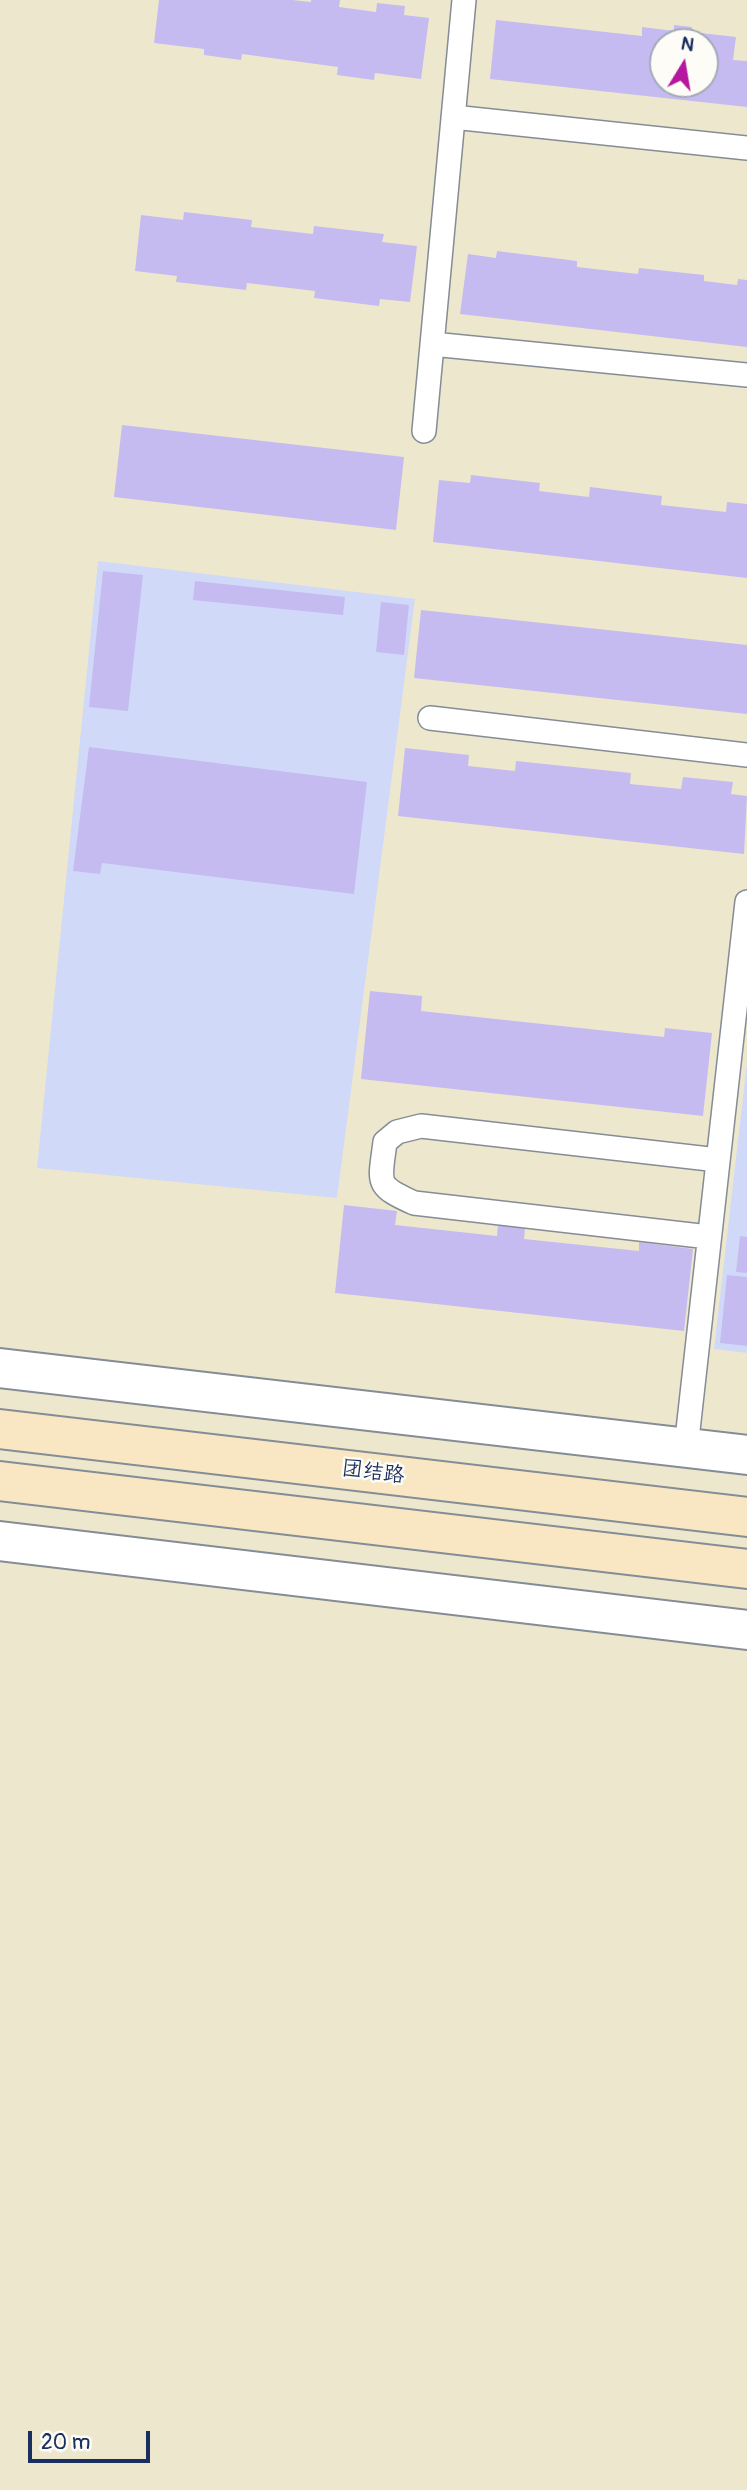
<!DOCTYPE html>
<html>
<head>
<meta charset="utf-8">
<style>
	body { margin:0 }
	#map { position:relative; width:747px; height:2490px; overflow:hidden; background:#ede8cd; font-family:Pangolin,sans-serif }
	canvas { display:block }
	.north { position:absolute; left:649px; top:28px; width:70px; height:70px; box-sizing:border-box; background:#fdfcf7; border:2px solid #a3aaba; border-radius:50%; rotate:11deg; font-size:19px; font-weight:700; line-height:28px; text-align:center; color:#1b2f5e }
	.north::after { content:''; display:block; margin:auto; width:24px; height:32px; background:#b5179e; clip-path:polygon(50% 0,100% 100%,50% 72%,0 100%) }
	.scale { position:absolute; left:28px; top:2431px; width:122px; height:32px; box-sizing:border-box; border:4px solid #1b2f5e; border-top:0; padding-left:9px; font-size:21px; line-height:24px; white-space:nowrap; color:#1b2f5e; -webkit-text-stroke:5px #fdfcf7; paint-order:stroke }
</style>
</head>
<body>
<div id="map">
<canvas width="747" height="2490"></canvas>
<div class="north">N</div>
<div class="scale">20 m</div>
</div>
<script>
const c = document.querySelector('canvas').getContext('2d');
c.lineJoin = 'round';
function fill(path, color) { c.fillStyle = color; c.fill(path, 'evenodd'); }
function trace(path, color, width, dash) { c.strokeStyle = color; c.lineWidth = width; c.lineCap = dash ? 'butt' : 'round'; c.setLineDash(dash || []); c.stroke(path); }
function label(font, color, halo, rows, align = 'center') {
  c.font = font + ' Pangolin,"LXGW WenKai TC",sans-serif'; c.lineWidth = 5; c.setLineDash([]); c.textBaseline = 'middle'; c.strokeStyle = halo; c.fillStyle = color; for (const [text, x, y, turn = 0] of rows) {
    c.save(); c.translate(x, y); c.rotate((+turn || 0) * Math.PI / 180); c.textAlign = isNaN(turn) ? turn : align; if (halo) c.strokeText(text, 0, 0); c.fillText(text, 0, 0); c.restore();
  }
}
fill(new Path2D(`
	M98,561L415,599L337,1198L37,1168Z
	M747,1062V1353L714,1349Z`), '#d1d9f9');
fill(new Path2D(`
	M159,0H292L311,2V0H340L339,7L376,12L377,3L405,6L404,15L429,18L421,79L375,73L374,80L337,75L338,67L242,54L241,60L204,55V49L154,43Z
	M496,20L642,36V27L674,31V25L692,27V32L736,37L733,60L747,61V107L490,79ZM663,42H705V84H663Z
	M184,212L252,220L251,227L313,234L314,226L384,234L382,242L417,246L410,302L380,299L379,306L314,298L315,291L247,283L246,290L176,282L177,276L135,271L141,215L183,220Z
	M497,251L577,261V267L638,274L639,268L704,275V281L737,285L738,279L747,280V347L460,314L468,254L496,258Z
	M122,425L404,457L396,530L114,497Z
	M471,475L540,483L539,491L589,497L590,487L662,496L661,505L726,512L727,502L747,504V578L433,542L439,480L470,483Z
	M103,571L143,575L128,711L89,707Z
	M195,581L345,597L343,615L193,600Z
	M381,602L409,605L404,655L376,652Z
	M421,610L747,645V714L414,678Z
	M89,747L367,782L354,894L102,863L100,874L73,871Z
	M405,748L469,755L468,766L515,771L516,761L631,773L630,784L681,789L683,777L733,782L731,794L747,796L744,854L398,816Z
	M370,991L422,996L421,1011L664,1037L665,1028L712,1033L703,1116L361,1079Z
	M344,1205L397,1211L395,1225L497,1236L498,1225L525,1228L524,1239L639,1251V1242L693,1249L684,1331L335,1293Z
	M740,1236L747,1237V1273L736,1272Z
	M727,1275L747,1277V1346L720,1343Z`), '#c5bbf0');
const lane = new Path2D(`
	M453,117L747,148
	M432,344L747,375
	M424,431L464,0
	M430,718L747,755
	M709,1237L414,1203C374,1185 380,1183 385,1142L397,1132L421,1126L718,1160
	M686,1448L747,902`);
const street = new Path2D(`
	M0,1368L747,1455
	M0,1541L747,1630`);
const secondary = new Path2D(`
	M0,1429L747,1517
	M0,1481L747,1569`);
trace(lane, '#848c96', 26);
trace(street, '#848c96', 42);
trace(secondary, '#848c96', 42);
trace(lane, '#fff', 23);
trace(street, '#fff', 38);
trace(secondary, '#f9e7c3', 38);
label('21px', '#1b2f5e', '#fdfcf7', [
	["团结路",373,1473,7]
]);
</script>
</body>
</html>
